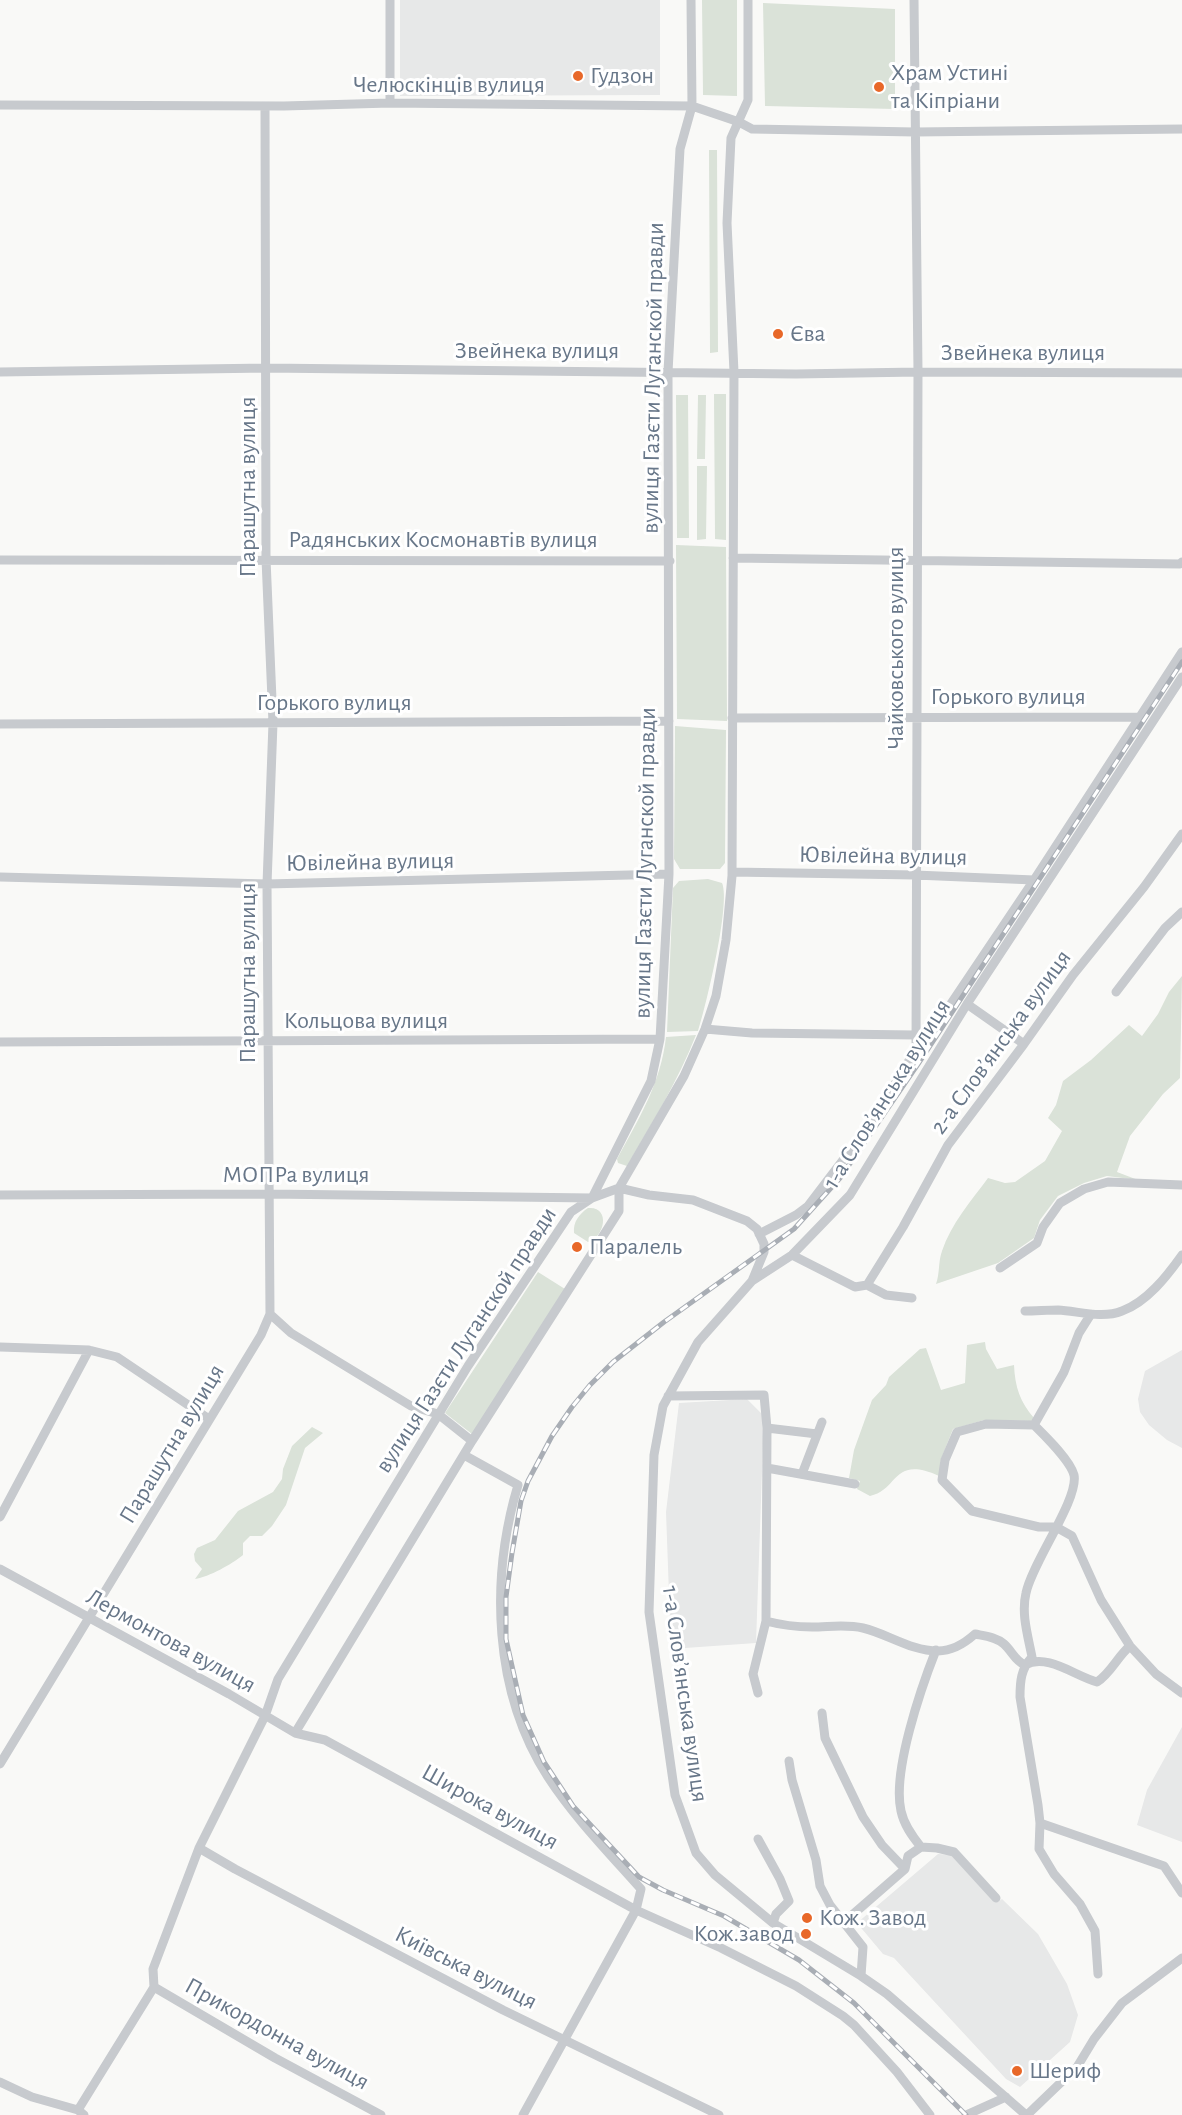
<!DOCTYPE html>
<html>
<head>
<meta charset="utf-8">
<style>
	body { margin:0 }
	canvas { display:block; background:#f9f9f7 }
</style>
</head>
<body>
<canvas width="1182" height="2115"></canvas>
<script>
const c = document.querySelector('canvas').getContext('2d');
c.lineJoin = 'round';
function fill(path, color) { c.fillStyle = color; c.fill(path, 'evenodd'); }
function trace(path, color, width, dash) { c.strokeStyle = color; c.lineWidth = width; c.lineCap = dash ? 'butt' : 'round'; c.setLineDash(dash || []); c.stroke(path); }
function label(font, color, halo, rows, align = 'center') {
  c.font = font + ' "Alegreya Sans",sans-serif'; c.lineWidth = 6; c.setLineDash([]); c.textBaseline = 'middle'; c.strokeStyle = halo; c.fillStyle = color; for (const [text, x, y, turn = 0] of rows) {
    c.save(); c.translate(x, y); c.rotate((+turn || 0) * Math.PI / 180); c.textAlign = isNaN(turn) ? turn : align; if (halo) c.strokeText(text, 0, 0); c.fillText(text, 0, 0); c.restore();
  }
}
fill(new Path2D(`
	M400,0H660V95L400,96Z
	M1182,1350V1448L1167,1440L1149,1425L1140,1412L1138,1399L1145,1371Z
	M747,1399L762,1414L763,1442L756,1643L671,1649L666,1512L679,1403Z
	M1182,1727V1842L1137,1825L1147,1790Z
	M938,1854L953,1855L998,1902L1002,1899L1038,1934L1067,1984L1078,2015L1070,2042L1020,2087L1006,2079L894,1958L883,1954L857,1923Z`), '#e7e8e8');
fill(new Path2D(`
	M702,0H737V96L703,95Z
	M763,3L895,9V109L765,106Z
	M709,150H717L718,352L710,353Z
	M714,394H726V540L715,539Z
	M676,395H688L689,538H677Z
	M698,395H706L705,459H697Z
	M697,466H707L706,539L697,540Z
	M676,545L726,547L727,721L677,719Z
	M675,726L726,730L725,863L720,869H680L674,859Z
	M708,879L722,883C731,903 706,1006 698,1031L667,1032L673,888L679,881Z
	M1182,976L1180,1078L1163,1094L1130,1136L1117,1172L1138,1180L1107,1176L1084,1183L1058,1196L1040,1220L1034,1238L998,1263L936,1284C940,1273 938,1262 942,1251C951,1224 971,1201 988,1178L1005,1183L1015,1182L1045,1161L1062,1131L1048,1118L1056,1105L1063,1081L1091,1060L1129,1025L1142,1036L1158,1014L1169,992Z
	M696,1035C678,1081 652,1123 627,1166L618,1163L617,1159C638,1120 661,1083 666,1037Z
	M588,1208C611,1206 605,1237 588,1242L574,1233C573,1222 579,1214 588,1208Z
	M538,1272L565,1289L472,1434L445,1413Z
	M985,1342L986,1349L997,1369L1014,1365C1015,1387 1020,1402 1034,1418L1031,1421L984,1420L953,1429L941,1459L939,1476C892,1455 899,1490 870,1496L857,1489L860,1481L849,1478L854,1450L872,1400L886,1385L889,1377L920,1349L926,1348L941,1390L965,1383L967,1345Z
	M312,1427L323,1433L305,1448L286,1505L272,1526L262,1536H250L243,1543V1555C232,1564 209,1577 195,1579L202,1569L195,1561L194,1554L197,1548L215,1540L238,1511L273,1492L282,1479L283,1469L292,1446Z`), '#dae2d8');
trace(new Path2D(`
	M390,103V0
	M0,105L284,106L390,103L692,106L739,122L752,129L915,132L1182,129
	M0,372L267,368L796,374L918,372L1182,373
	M733,558L1180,564L1182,562
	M0,560L670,561
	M732,718L1140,717
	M0,724L669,721
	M732,872L915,875L1034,880
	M0,877L267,884L669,874
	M1116,992L1165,928L1182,912
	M967,1004L1024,1044
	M705,1029L752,1033L916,1035L938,1023L1034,880L1182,652
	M0,1042L660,1039
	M0,1195L269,1194L592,1198L619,1188L649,1195L693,1200L747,1221L757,1229L764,1244V1252L752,1281
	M759,1234L796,1215L808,1206L872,1122L916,1049L918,372L914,0
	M792,1255L855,1287L867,1285L886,1295L912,1298
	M1000,1268L1037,1243L1043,1227L1060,1203L1084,1189L1108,1182L1182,1185
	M867,1285L903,1227L948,1145L1024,1044L1073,975L1144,887L1182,834
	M1025,1311C1036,1311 1047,1310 1058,1310C1078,1311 1102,1319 1122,1311C1147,1302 1167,1276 1182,1255
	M270,1314L291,1333L411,1406L438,1414L472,1441
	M1091,1314L1079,1333L1064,1372L1034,1425L986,1424L957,1432L945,1460L942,1480L972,1511L1039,1527H1056L1072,1536L1101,1600L1130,1646L1156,1674L1182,1693
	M0,1347L89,1350L117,1357L209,1419
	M668,1396L764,1395L767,1428L766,1621L753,1674L758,1693
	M1034,1425C1045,1436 1070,1460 1074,1475C1079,1499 1032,1563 1026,1593C1021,1614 1028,1636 1032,1657C1021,1669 1020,1681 1020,1697L1038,1805L1040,1823L1039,1849L1054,1874L1080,1904L1095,1931L1098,1974
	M767,1428L817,1434
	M464,1455L518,1485C490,1579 493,1692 548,1777C574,1817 609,1853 641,1889L636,1910L523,2115
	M767,1468L855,1484
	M802,1474L822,1422
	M0,1517L89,1350
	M0,1569L229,1694L295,1733L325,1740L636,1910L721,1948L796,1986L843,2016L854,2025L897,2072L930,2115
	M766,1621C781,1625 796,1627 812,1627C829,1627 846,1624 863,1628C888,1634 911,1651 938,1651C952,1651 965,1643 975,1634C985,1636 996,1637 1004,1644C1012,1651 1015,1661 1025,1665C1047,1653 1075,1676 1097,1682C1111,1673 1117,1657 1130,1646
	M822,1713L825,1738L863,1817L882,1845L905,1869
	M295,1733L472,1441L619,1211V1188L684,1076L705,1029L716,996L726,940L732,876L734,372L727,223L731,138L748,100V0
	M789,1761L792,1780L816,1860L820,1886L830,1905L863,1947L861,1976
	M0,1764L261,1335L270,1314L267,884L273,723L266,559L265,106
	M1040,1823L1164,1866L1182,1893
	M758,1839L780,1879L789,1901L776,1914L773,1923
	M921,1847C912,1836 904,1825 901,1811C892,1772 921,1688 936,1650
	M199,1848L235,1869L503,2010L719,2115
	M843,1923L905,1869L908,1856L921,1847L937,1848L954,1852L996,1898
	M154,1987L275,2058L381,2115
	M0,2082L32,2097L78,2110L84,2115
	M78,2110L154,1987L153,1969L199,1848L265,1716L278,1679L468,1366L571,1212L592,1198L651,1081L660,1039L669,874L668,372L680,149L692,106L691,0
	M966,2115L1006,2097
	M1026,2115L887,1994L861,1976L773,1923L715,1875L696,1853L675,1795L649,1612L654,1455L663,1406L698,1342L752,1281L792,1255L850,1195L967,1004L1182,677
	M1027,2115L1077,2067L1094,2039L1122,2003L1182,1958`), '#c7cace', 9);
const rail = new Path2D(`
	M966,2115L854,2003L799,1960L724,1916L663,1890L639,1877L573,1806L544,1762L523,1715L506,1639V1597L512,1553L521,1501L528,1481L552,1436L572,1407L590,1385L613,1362L664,1322L794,1229L840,1178L918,1064L1182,662`);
trace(rail, '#a9aeb5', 5);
trace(rail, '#fff', 3, [9]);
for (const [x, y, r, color] of [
	[578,76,6,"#e86829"],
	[879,87,6,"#e86829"],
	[778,334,6,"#e86829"],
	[577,1247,6,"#e86829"],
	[807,1918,6,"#e86829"],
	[806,1934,6,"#e86829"],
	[1017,2071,6,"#e86829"]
]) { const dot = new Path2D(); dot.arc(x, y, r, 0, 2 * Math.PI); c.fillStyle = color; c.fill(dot); trace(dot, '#fff', 2); }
label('24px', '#687789', '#fff', [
	["Храм Устині",891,73],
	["та Кіпріани",891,101],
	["Гудзон",590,76],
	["Єва",790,334],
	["Паралель",589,1247],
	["Кож. Завод",819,1918],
	["Кож.завод",794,1934,"right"],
	["Шериф",1029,2071]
], 'left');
label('24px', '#687789', '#fff', [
	["Челюскінців вулиця",449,85],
	["Звейнека вулиця",537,351],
	["Звейнека вулиця",1023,353],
	["вулиця Газєти Луганской правди",653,378,-89],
	["Парашутна вулиця",248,487,-90],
	["Радянських Космонавтів вулиця",443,540],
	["Чайковського вулиця",896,648,-90],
	["Горького вулиця",1008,697],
	["Горького вулиця",334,703],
	["Ювілейна вулиця",883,856,1],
	["Ювілейна вулиця",370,862,-1],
	["вулиця Газєти Луганской правди",645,863,-89],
	["Парашутна вулиця",248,973,-90],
	["Кольцова вулиця",366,1021],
	["2-а Слов’янська вулиця",1001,1042,-54],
	["1-а Слов’янська вулиця",887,1094,-58],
	["МОПРа вулиця",296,1175],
	["вулиця Газєти Луганской правди",466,1340,-57],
	["Парашутна вулиця",172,1444,-59],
	["Лермонтова вулиця",171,1641,29],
	["1-а Слов’янська вулиця",685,1694,82],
	["Широка вулиця",490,1807,29],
	["Київська вулиця",466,1968,27],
	["Прикордонна вулиця",277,2034,29]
]);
</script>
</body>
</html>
